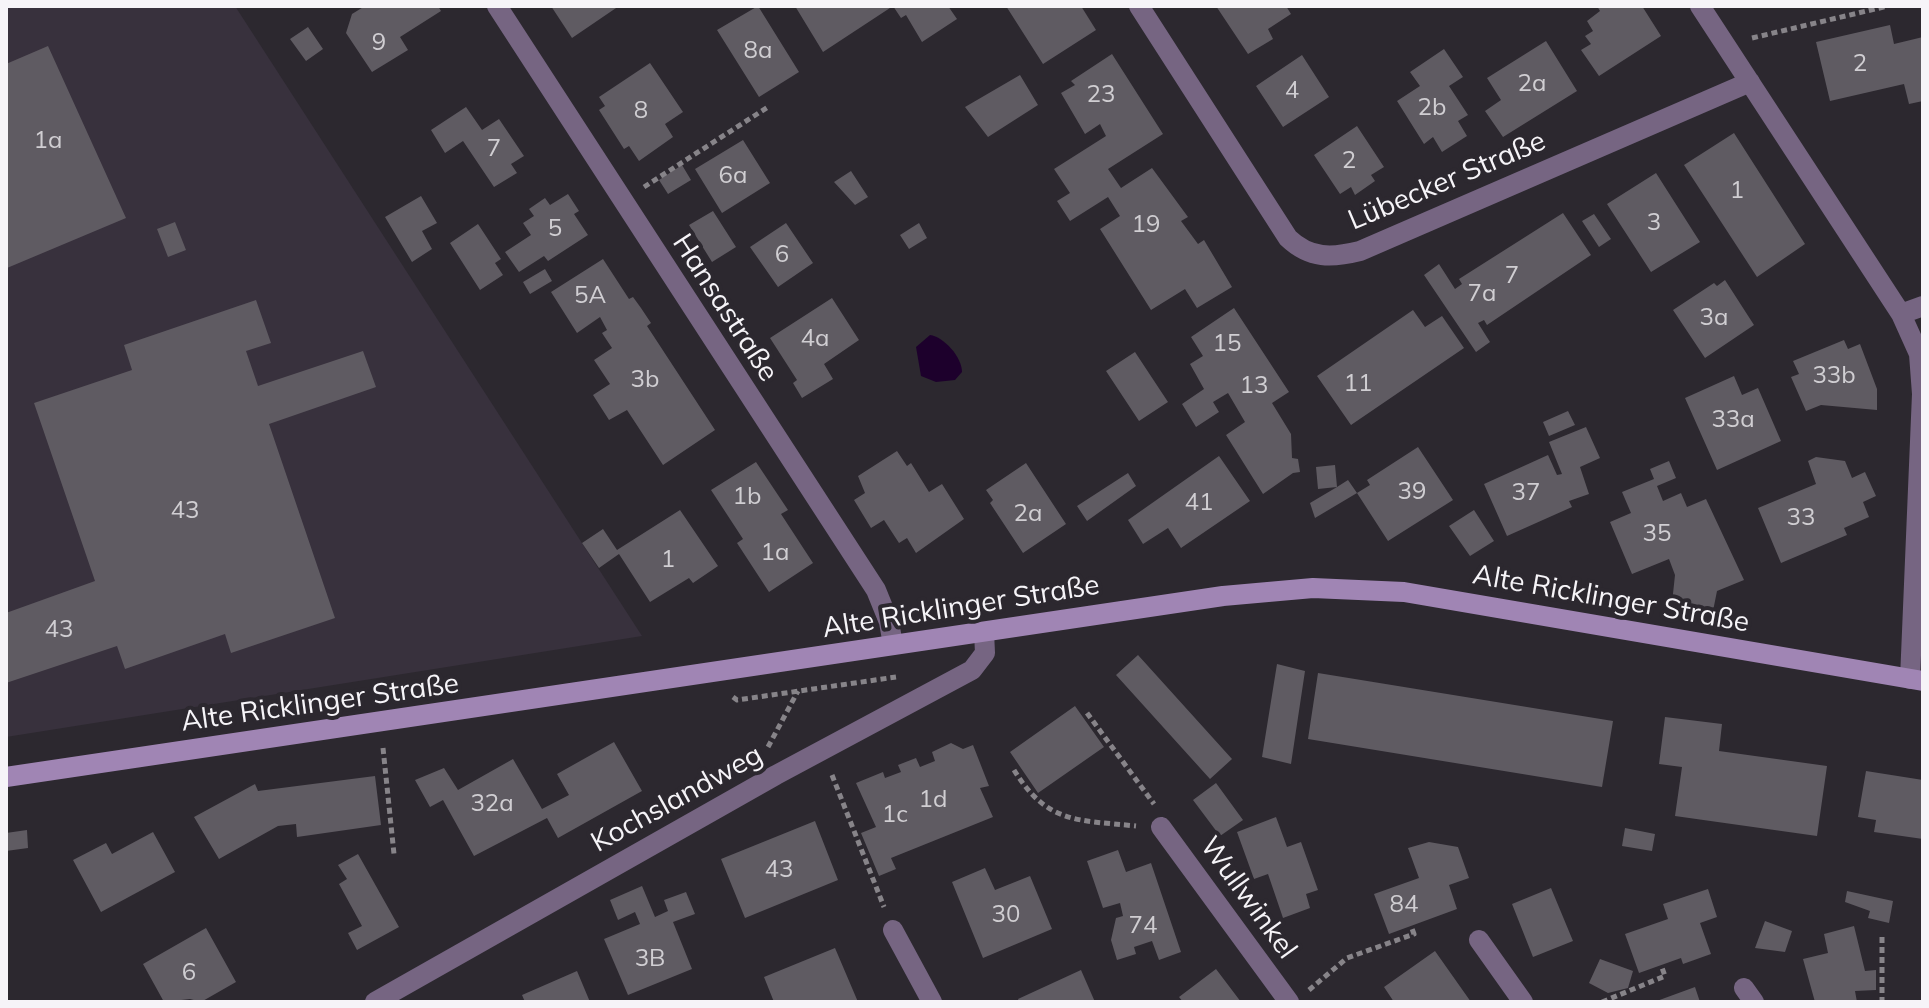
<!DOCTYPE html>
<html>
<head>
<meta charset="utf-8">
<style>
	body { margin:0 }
	#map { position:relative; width:1929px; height:1008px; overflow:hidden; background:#2c282f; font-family:Mulish,sans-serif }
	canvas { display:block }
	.frame { position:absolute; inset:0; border:8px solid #f6f4f8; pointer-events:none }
</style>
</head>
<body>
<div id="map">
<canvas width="1929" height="1008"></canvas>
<div class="frame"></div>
</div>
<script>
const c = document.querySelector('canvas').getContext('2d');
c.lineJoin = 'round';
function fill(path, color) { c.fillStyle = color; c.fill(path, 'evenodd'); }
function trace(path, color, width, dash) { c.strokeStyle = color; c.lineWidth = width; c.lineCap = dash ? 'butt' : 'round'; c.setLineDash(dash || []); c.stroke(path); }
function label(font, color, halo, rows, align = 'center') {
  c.font = font + ' Mulish,sans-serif'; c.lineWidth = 8; c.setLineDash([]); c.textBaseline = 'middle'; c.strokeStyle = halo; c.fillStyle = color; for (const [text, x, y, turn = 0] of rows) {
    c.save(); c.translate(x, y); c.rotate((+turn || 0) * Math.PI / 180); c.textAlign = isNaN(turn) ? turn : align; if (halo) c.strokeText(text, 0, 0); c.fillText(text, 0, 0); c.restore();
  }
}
fill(new Path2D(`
	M6,6H235L642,636L6,737Z`), '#38313d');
fill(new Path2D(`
	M930,335C944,337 962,357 962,372L955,380L936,382L921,376L916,347Z`), '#1d002c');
fill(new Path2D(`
	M365,6H438L441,11L400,37L408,50L372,72L346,33L352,14Z
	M551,6H619L572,38Z
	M758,6L799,72L759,97L717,30Z
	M795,6H948L957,19L922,42L906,15L901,18L893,6L823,52Z
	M1006,6H1081L1096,30L1043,64Z
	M1216,6H1286L1291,14L1268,29L1273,39L1248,54Z
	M1597,6H1642L1661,36L1599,76L1581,50L1591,44L1585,36L1593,31L1587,21L1600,11Z
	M1890,25L1894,44L1923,37V101L1909,104L1904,84L1830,101L1816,42Z
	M308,27L323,49L306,61L290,39Z
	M1546,41L1577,91L1503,137L1485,111L1501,100L1487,78Z
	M48,46L126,218L7,268L6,64Z
	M1444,49L1463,77L1449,86L1468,115L1458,121L1467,136L1442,152L1433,137L1424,144L1397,101L1420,86L1410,72Z
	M1112,54L1163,134L1108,169L1121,188L1152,168L1188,217L1181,221L1198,244L1204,240L1232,287L1197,308L1185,289L1151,310L1100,229L1120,216L1108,197L1070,221L1057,201L1070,193L1054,169L1106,136L1100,124L1085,134L1061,93L1075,85L1071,81Z
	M1302,55L1329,97L1283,127L1256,86Z
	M650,63L683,112L665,124L673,137L639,161L629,146L624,149L599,110L605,106L599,97Z
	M1020,75L1038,105L988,137L965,107Z
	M466,107L482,130L499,119L524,156L511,164L517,173L494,187L463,141L445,153L431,130Z
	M1357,126L1384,167L1371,175L1375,181L1355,195L1351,187L1340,194L1314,155Z
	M1734,133L1805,244L1757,277L1684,165Z
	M743,140L770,183L722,213L695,169Z
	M682,165L691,180L668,194L659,180Z
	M851,171L868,197L855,205L834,182Z
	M1656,173L1700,242L1651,272L1607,204Z
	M568,194L579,211L574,214L588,235L548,261L544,256L519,272L505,252L531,235L523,223L534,216L529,209L545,198L550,205Z
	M421,196L437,223L422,231L432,249L412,262L385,217Z
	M713,211L736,247L712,262L689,225Z
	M1563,213L1591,255L1487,325L1484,320L1478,323L1490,342L1476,352L1424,275L1439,264L1455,289L1462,284L1459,279Z
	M1594,214L1611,239L1599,247L1582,221Z
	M175,222L186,250L168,257L157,229Z
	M786,223L813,263L778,287L750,247Z
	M919,223L927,238L909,249L900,235Z
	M478,224L501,259L495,263L503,275L480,290L450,243Z
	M603,259L629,299L633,297L641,308L651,323L647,326L715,430L663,465L627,410L609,420L593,395L610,384L594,360L612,348L602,333L607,330L600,317L577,333L551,292Z
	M545,269L552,281L530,294L523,282Z
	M1725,280L1754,325L1705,358L1673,310L1714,283L1717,286Z
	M832,298L859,340L824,364L833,379L802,398L793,383L797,380L770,338Z
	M256,300L271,343L246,351L258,386L363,351L376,387L269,424L335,618L231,653L225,634L125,669L117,646L6,683V613L95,581L34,403L132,370L124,345Z
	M1234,308L1289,392L1272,403L1291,434L1292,458L1298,459L1300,472L1293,473L1263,494L1226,435L1245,422L1228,393L1213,402L1219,412L1196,427L1182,404L1204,389L1190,364L1203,356L1191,337Z
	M1413,310L1425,327L1442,316L1464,348L1351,425L1317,376Z
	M1844,340L1848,349L1860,344L1877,389V410L1821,405L1806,411L1791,377L1799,374L1793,361Z
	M1135,352L1168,402L1139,421L1106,371Z
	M1734,376L1742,395L1758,388L1781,441L1717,470L1685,398Z
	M1568,411L1575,425L1549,436L1543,422Z
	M1586,427L1600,458L1580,467L1589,494L1569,501L1572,507L1507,536L1484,484L1548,455L1557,475L1562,474L1549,442Z
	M1418,447L1453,500L1388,541L1357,493L1315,518L1310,503L1337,487L1318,489L1316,467L1335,465L1337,487L1348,480L1357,493L1370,485L1367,480Z
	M897,451L907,466L911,463L929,492L942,484L964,519L916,553L907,538L899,543L884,520L871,528L854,500L865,493L858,476Z
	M1219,456L1250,501L1181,548L1168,528L1143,544L1128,520Z
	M1816,457L1845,461L1852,478L1865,472L1876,496L1863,502L1869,517L1844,528L1847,535L1781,563L1758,508L1816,484L1808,461Z
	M1669,461L1676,478L1657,486L1663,501L1681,493L1687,507L1706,499L1744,580L1717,591L1713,611L1672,603L1675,575L1669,559L1632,574L1610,522L1631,513L1622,492L1654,479L1650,469Z
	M756,462L788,510L781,514L813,563L769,592L737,543L743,539L711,490Z
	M1026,463L1066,524L1023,553L990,503L993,500L986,490Z
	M1128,473L1136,486L1087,521L1077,506Z
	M680,510L718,566L693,583L689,578L650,602L619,554L599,568L582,543L603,529L617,550Z
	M1474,510L1494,541L1470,556L1449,526Z
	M1138,655L1232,759L1210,779L1116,675Z
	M1277,664L1305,671L1291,764L1262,757Z
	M1318,673L1613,721L1602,787L1308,739Z
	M1075,706L1104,747L1038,793L1010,752Z
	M1665,717L1722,724L1719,751L1827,766L1817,836L1675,816L1682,767L1659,764Z
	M614,742L642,791L558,838L547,818L474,856L443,800L430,807L415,780L444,768L458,790L513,759L542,809L569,795L557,774Z
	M951,743L963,749L973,745L989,786L980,788L993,817L891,858L896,869L879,876L861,833L876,827L856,783L883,772L885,778L901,772L898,765L916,758L920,767L935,761L932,752Z
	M1866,771L1923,780V839L1874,832L1876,820L1858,817Z
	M375,776L381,825L297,837L296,824L278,826L219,859L194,817L255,784L258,791Z
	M1216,783L1243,820L1220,836L1193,800Z
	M1276,817L1287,847L1301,842L1318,890L1306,894L1310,908L1283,918L1268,874L1254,879L1237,832Z
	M815,821L838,880L745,918L721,859Z
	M1625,828L1655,834L1652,851L1622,846Z
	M27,830L28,848L6,851V833Z
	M153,832L175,872L101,912L73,860L106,843L112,854Z
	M1429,842L1458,847L1469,878L1449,885L1457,909L1389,934L1374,894L1419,878L1408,848Z
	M1118,850L1126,872L1151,863L1181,952L1159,960L1152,941L1134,947L1136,954L1117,960L1111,940L1116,918L1123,916L1120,903L1103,908L1087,861Z
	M358,854L399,927L357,950L348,933L362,926L339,884L347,879L338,865Z
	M985,868L995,890L1030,876L1052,929L983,958L952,882Z
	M642,886L655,917L668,911L664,900L686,892L695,914L673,922L692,969L628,995L604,939L640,924L635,912L618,920L610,900Z
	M1551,888L1573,941L1533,957L1512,904Z
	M1708,889L1717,917L1700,923L1711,954L1683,964L1681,958L1639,973L1625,934L1668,919L1663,904Z
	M1847,891L1893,901L1889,923L1868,918L1870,911L1845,902Z
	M1765,921L1792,931L1785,952L1755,948Z
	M1854,926L1865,971L1876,970V990L1855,991L1857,1002H1815L1803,959L1828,953L1824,934Z
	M206,928L236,982L201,1002L190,999L164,1002L143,964Z
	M835,948L858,1002H774L764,977Z
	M1435,951L1471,1002H1394L1384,987Z
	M1600,959L1633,971L1628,988L1608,993L1589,983Z
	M1216,969L1241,1002H1183L1179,997Z
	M1081,970L1095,1002H1019L1018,999Z
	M577,971L590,1002H525L522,995Z
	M1695,987L1700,1002H1654Z`), '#5f5b62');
trace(new Path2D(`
	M1752,38L1888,6
	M644,187L768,107
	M733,697L737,700L896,677
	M1087,713L1154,804
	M768,747L798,691
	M383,748L394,854
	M1014,770C1047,824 1078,820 1136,826
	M832,775L884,907
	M1882,937V1002
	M1309,990L1347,958L1414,934L1411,926
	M1602,1002L1665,976L1661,965`), '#878489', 5, [6, 4]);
trace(new Path2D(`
	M497,6L876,590L889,622L893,645
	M1139,6L1288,238C1310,259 1332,258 1360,251L1750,82
	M1700,6L1901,314L1919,354L1922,394L1910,679
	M1901,314L1923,306
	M1161,827L1289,1002
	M893,930L932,1002
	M1479,940L1523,1002
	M1744,988L1754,1002
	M375,1002L776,775L972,670L985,653L984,632`), '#766582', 20);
trace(new Path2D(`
	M6,777L1223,596L1313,588L1404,592L1923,681`), '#a085b4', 20);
label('24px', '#d0ced2', null, [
	["9",379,43],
	["8a",758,51],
	["2",1860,64],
	["2a",1532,84],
	["4",1292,91],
	["23",1101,95],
	["2b",1432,108],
	["8",641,111],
	["1a",48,141],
	["7",494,149],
	["2",1349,161],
	["6a",733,176],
	["1",1737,191],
	["3",1654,223],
	["19",1146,225],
	["5",555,229],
	["6",782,255],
	["7",1512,276],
	["7a",1482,294],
	["5A",590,296],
	["3a",1714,318],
	["4a",815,339],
	["15",1227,344],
	["33b",1834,376],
	["3b",645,380],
	["11",1358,384],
	["13",1254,386],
	["33a",1733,420],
	["39",1412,492],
	["37",1526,493],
	["1b",747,497],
	["41",1199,503],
	["43",185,511],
	["2a",1028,514],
	["33",1801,518],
	["35",1657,534],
	["1a",775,553],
	["1",668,560],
	["43",59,630],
	["1d",933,800],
	["32a",492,804],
	["1c",895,815],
	["43",779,870],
	["84",1404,905],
	["30",1006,915],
	["74",1143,926],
	["3B",650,959],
	["6",189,973]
]);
label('28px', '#f6f4f8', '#2c282f', [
	["Lübecker Straße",1447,181,-23],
	["Hansastraße",725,308,57],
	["Alte Ricklinger Straße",1611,599,10],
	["Alte Ricklinger Straße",961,607,-9],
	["Alte Ricklinger Straße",320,703,-8],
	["Kochslandweg",677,799,-29],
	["Wullwinkel",1248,898,54]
]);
</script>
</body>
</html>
